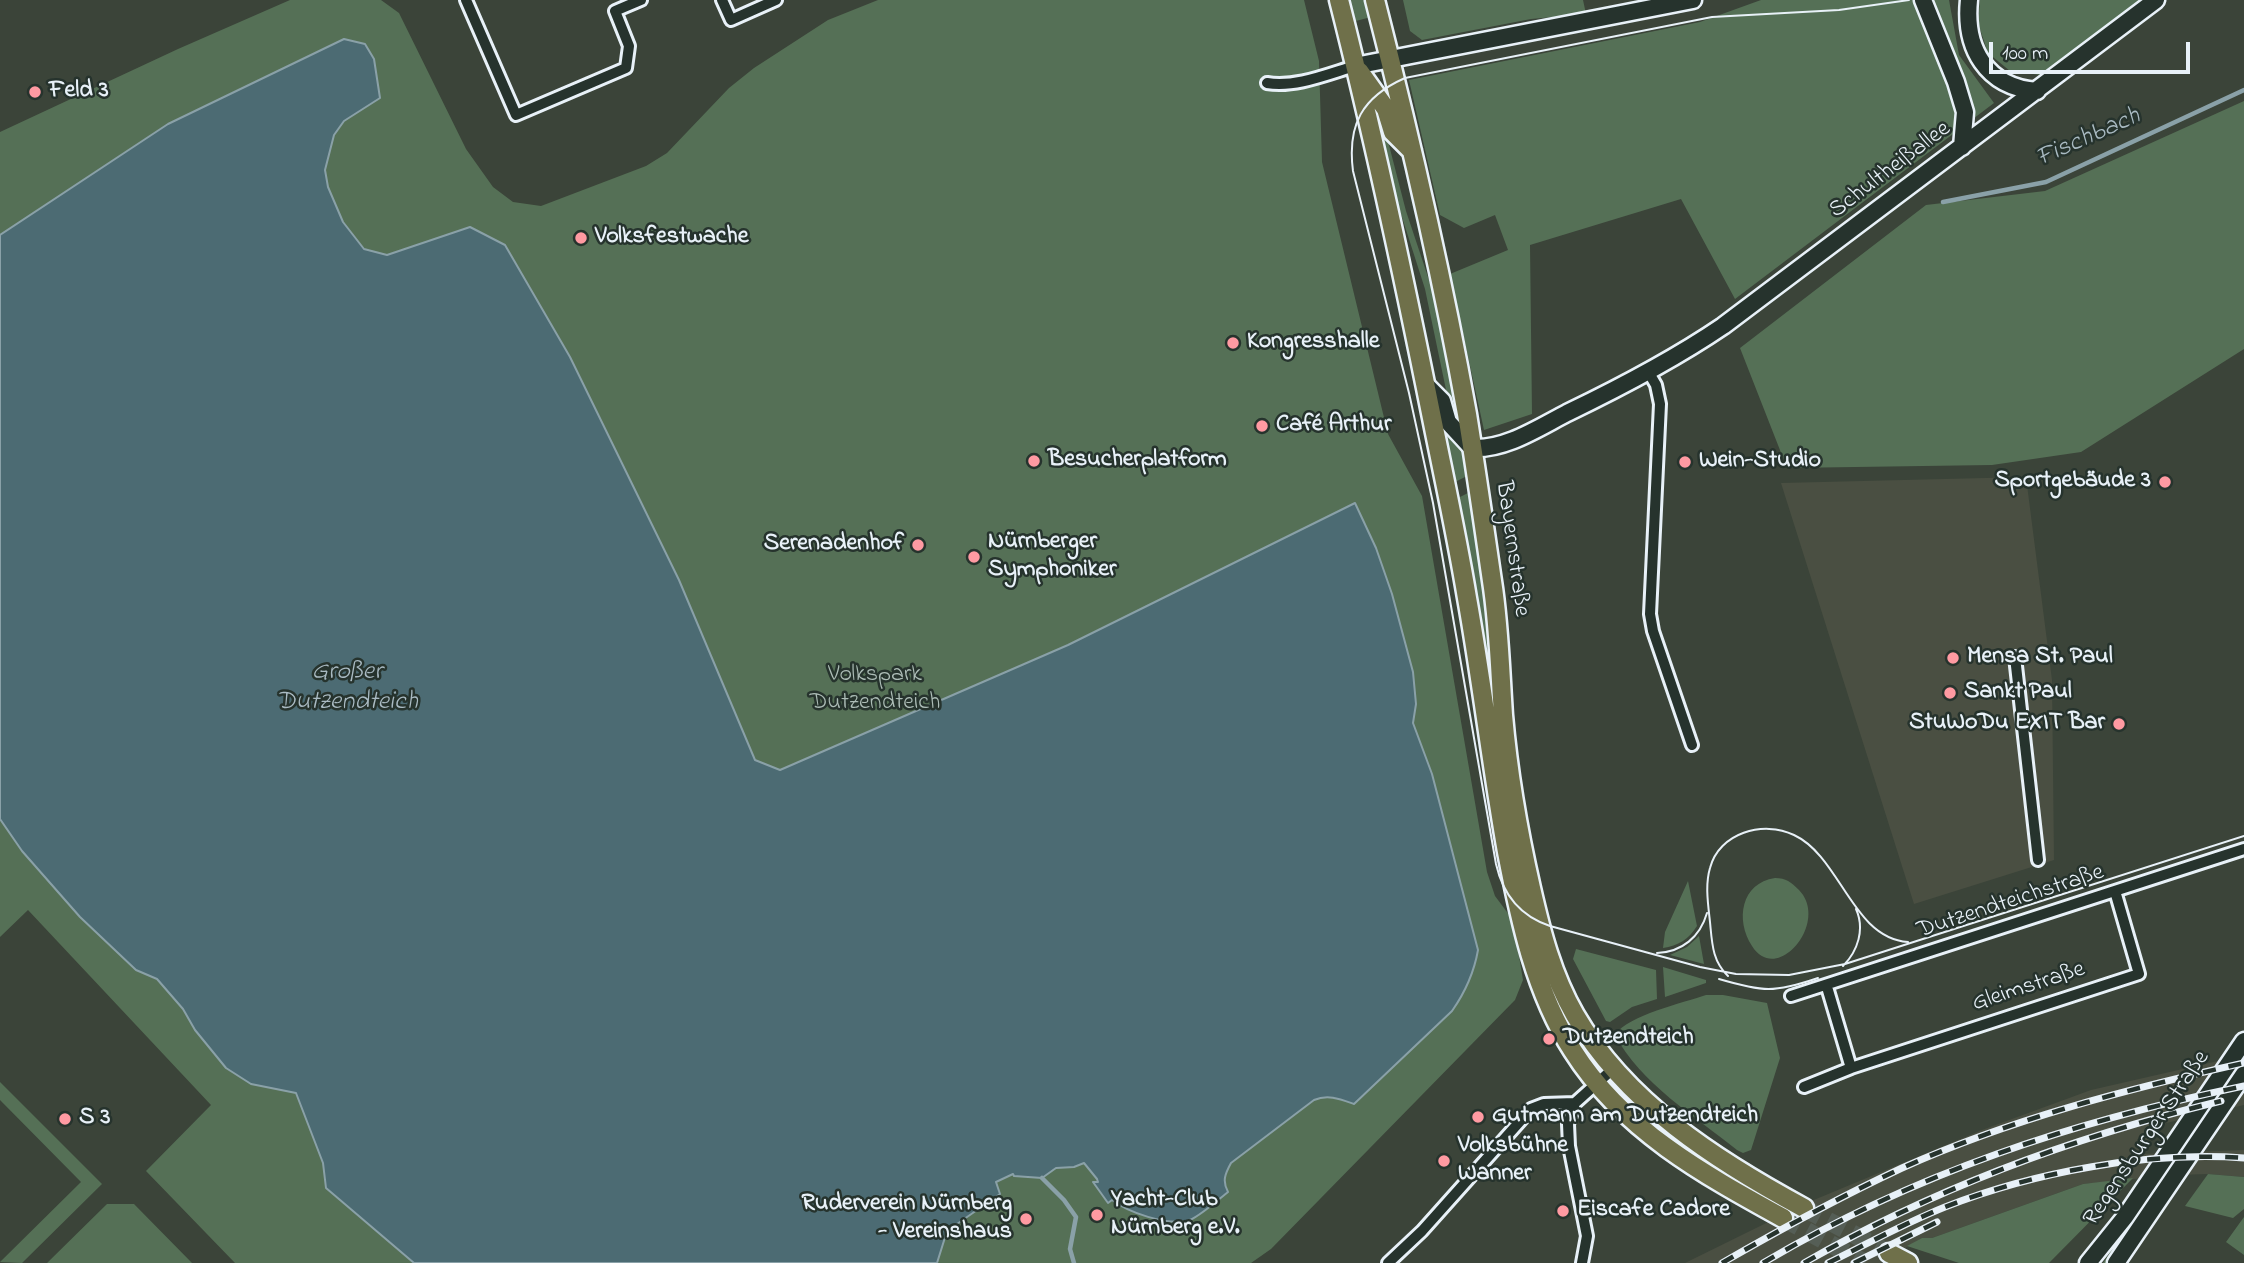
<!DOCTYPE html>
<html>
<head>
<meta charset="utf-8">
<style>
	body { margin:0 }
	#map { position:relative; width:2244px; height:1263px; overflow:hidden; background:#3b4439; font-family:"Indie Flower",sans-serif }
	canvas { display:block }
	.scale { position:absolute; left:1989px; top:42px; width:201px; height:32px; box-sizing:border-box; border:4px solid #e8f1f8; border-top:0; padding-left:9px; font-size:21px; line-height:24px; white-space:nowrap; color:#e8f1f8; -webkit-text-stroke:5px #26332d; paint-order:stroke }
</style>
</head>
<body>
<div id="map">
<canvas width="2244" height="1263"></canvas>
<div class="scale">100 m</div>
</div>
<script>
const c = document.querySelector('canvas').getContext('2d');
c.lineJoin = 'round';
function fill(path, color) { c.fillStyle = color; c.fill(path, 'evenodd'); }
function trace(path, color, width, dash) { c.strokeStyle = color; c.lineWidth = width; c.lineCap = dash ? 'butt' : 'round'; c.setLineDash(dash || []); c.stroke(path); }
function label(font, color, halo, rows, align = 'center') {
  c.font = font + ' "Indie Flower",sans-serif'; c.lineWidth = 5; c.setLineDash([]); c.textBaseline = 'middle'; c.strokeStyle = halo; c.fillStyle = color; for (const [text, x, y, turn = 0] of rows) {
    c.save(); c.translate(x, y); c.rotate((+turn || 0) * Math.PI / 180); c.textAlign = isNaN(turn) ? turn : align; if (halo) c.strokeText(text, 0, 0); c.fillText(text, 0, 0); c.restore();
  }
}
fill(new Path2D(`
	M2026,477L2052,680L2054,860L1914,904L1781,483Z
	M2244,1055V1105L2162,1124L2141,1154L2244,1150V1177L2208,1174L2176,1175L2083,1184L1932,1238H1922L1880,1263H1685L1809,1202L1982,1130L2091,1090Z`), '#4a4f42');
fill(new Path2D(`
	M290,0H381L399,13L466,149L493,187L513,202L541,206L646,166L667,153L729,88L754,68L828,20L878,0H1304L1319,61L1322,162L1388,434L1422,496L1487,872L1495,896L1513,920L1523,980L1515,1000L1271,1249L1251,1263H235L146,1171L211,1105L28,910L0,937V132L178,49Z
	M1348,0H1367L1371,17L1352,22Z
	M1403,0H1583L1586,14L1531,19L1422,40L1410,31Z
	M1761,0H1949L1959,55L1994,103L1735,299L1681,199L1530,245L1532,414L1484,430L1450,274L1508,250L1495,215L1464,228L1440,215L1409,80L1700,22Z
	M1980,0H2142L2041,75L2010,71L1988,53L1978,23Z
	M2244,101V349L2081,452L1992,465L1787,468L1740,348L1926,205L2045,191Z
	M1374,108L1381,114L1406,211L1438,307L1460,418L1455,417L1450,409L1425,289L1400,211Z
	M1447,432L1466,447L1471,474L1453,483L1443,435Z
	M1472,491L1482,532L1499,745L1456,499Z
	M1775,878C1786,878 1791,882 1799,890C1830,922 1777,986 1752,946C1735,920 1741,883 1775,878Z
	M1688,881L1697,926C1689,939 1678,946 1663,948L1665,932Z
	M1699,936L1704,964L1670,955L1687,947Z
	M1576,949L1656,970L1657,999L1632,1007L1610,1022L1606,1021L1573,959Z
	M1663,967L1706,980V983L1665,997Z
	M1706,995H1723L1767,1003L1780,1058L1751,1150L1743,1153L1737,1150C1696,1117 1640,1083 1615,1035C1628,1015 1683,1003 1706,995Z
	M2235,1062L2241,1066L2119,1248L2108,1263H2103Z
	M0,1082L102,1184L22,1263L0,1262L81,1182L0,1100Z
	M2208,1174L2244,1177V1209L2233,1218L2185,1206Z
	M2133,1178L2049,1263H1959L1907,1246L1922,1238H1932L2083,1184Z
	M107,1204H134L192,1263H47Z
	M2244,1217V1255L2226,1242Z`), '#557056');
const water = new Path2D(`
	M344,39L365,44L374,59L380,98L344,121L334,135L325,170L328,187L343,222L364,249L387,255L470,227L505,245L570,357L679,580L755,760L780,770L1068,645L1355,503L1376,548L1392,594L1413,672L1416,704L1413,723L1432,774L1478,950C1474,973 1466,991 1452,1011L1354,1104C1340,1099 1328,1094 1314,1100L1231,1163C1225,1174 1222,1181 1228,1192C1219,1199 1197,1219 1187,1221C1166,1225 1129,1213 1112,1200L1108,1203L1093,1182H1098L1097,1179L1084,1163L1074,1167L1056,1168L1042,1178L1014,1176L1013,1174L996,1182L1000,1194L947,1231L937,1263H414L326,1188L323,1163L296,1093L251,1084L226,1068L195,1030L183,1009L157,979L136,970L80,917L22,851L0,819V235L168,124Z`);
fill(water, '#4c6b73');
trace(water, '#8aa1a8', 2);
trace(new Path2D(`
	M1943,202L2046,182L2244,90
	M1042,1178L1064,1200L1076,1217L1070,1249L1074,1263`), '#8aa1a8', 4.5);
trace(new Path2D(`
	M1804,1208L1889,1253
	M1783,1218L1865,1263`), '#555e56', 18, [18, 9]);
const street = new Path2D(`
	M466,0L516,115L626,68L629,46L615,11L641,0
	M722,0L731,20L776,0
	M1267,83C1295,88 1328,74 1355,66
	M1649,373L1656,385L1660,404L1650,614L1653,631L1692,745
	M2015,657L2038,860
	M1827,987L1851,1068L2139,974L2115,891
	M1791,996L2244,849
	M1804,1087L1851,1068
	M1388,1263L1422,1231L1531,1109L1544,1104L1575,1103
	M1582,1263L1587,1236L1569,1146L1568,1124L1575,1103L1614,1068`);
const secondary = new Path2D(`
	M1923,0L1956,82L1965,112L1962,147
	M1969,0C1964,48 1986,87 2037,91
	M1355,66L1693,0
	M1425,384L1442,401L1448,422L1472,448C1505,450 1538,428 1567,413C1621,387 1673,360 1723,326L2156,0
	M2088,1263L2125,1217L2244,1041
	M2116,1263L2244,1074`);
const primary = new Path2D(`
	M1339,0C1374,138 1404,278 1432,418C1444,478 1457,537 1467,598C1482,682 1492,768 1507,852C1520,920 1535,992 1573,1051C1623,1130 1703,1174 1783,1218
	M1375,0C1410,137 1442,275 1467,414C1476,470 1484,526 1492,581C1499,625 1500,670 1503,715C1508,773 1518,831 1531,888C1541,932 1552,975 1575,1015C1626,1103 1717,1161 1804,1208
	M1359,71L1386,109L1393,132L1412,151
	M1889,1253L1908,1263`);
trace(street, '#e8f1f8', 16);
trace(secondary, '#e8f1f8', 21);
trace(primary, '#e8f1f8', 23);
trace(street, '#26332d', 10);
trace(secondary, '#26332d', 16);
trace(primary, '#6f704a', 18);
trace(new Path2D(`
	M1909,0L1839,10L1712,17L1405,78C1362,97 1347,125 1353,171L1409,393L1433,503L1496,864C1503,895 1520,916 1550,926L1700,967L1736,974L1789,975L1845,964L2244,836
	M1657,953C1682,952 1700,937 1707,913
	M1843,966C1858,951 1865,929 1856,909
	M1728,976C1712,961 1712,942 1710,922C1708,904 1705,885 1710,868C1719,833 1763,820 1794,835C1841,857 1852,938 1908,942
	M1719,979C1763,992 1774,993 1818,978`), '#e8f1f8', 2);
const rail = new Path2D(`
	M1722,1263C1781,1229 1840,1197 1902,1168C2011,1119 2128,1089 2244,1063
	M1763,1263C1915,1173 2072,1122 2244,1086
	M1804,1263C1933,1189 2077,1136 2221,1101
	M1828,1263C1867,1244 1905,1223 1945,1207C2034,1172 2148,1151 2244,1158
	M1854,1263L1937,1222`);
trace(rail, '#e8f1f8', 7);
trace(rail, '#26332d', 4.5, [13]);
for (const [x, y, r, color] of [
	[35,92,7,"#ff9aa2"],
	[581,238,7,"#ff9aa2"],
	[1233,343,7,"#ff9aa2"],
	[1262,426,7,"#ff9aa2"],
	[1034,461,7,"#ff9aa2"],
	[1685,462,7,"#ff9aa2"],
	[2165,482,7,"#ff9aa2"],
	[918,545,7,"#ff9aa2"],
	[974,557,7,"#ff9aa2"],
	[1953,658,7,"#ff9aa2"],
	[1950,693,7,"#ff9aa2"],
	[2119,724,7,"#ff9aa2"],
	[1549,1039,7,"#ff9aa2"],
	[1478,1117,7,"#ff9aa2"],
	[65,1119,7,"#ff9aa2"],
	[1444,1161,7,"#ff9aa2"],
	[1563,1211,7,"#ff9aa2"],
	[1097,1215,7,"#ff9aa2"],
	[1026,1219,7,"#ff9aa2"]
]) { const dot = new Path2D(); dot.arc(x, y, r, 0, 2 * Math.PI); c.fillStyle = color; c.fill(dot); trace(dot, '#26332d', 2.5); }
label('bold 24px', '#e8f1f8', '#26332d', [
	["Feld 3",49,92],
	["Volksfestwache",595,238],
	["Kongresshalle",1247,343],
	["Café Arthur",1276,426],
	["Besucherplatform",1048,461],
	["Wein-Studio",1699,462],
	["Sportgebäude 3",2151,482,"right"],
	["Nürnberger",988,543],
	["Symphoniker",988,571],
	["Serenadenhof",904,545,"right"],
	["Mensa St. Paul",1967,658],
	["Sankt Paul",1964,693],
	["StuWoDu EXIT Bar",2105,724,"right"],
	["Dutzendteich",1563,1039],
	["Gutmann am Dutzendteich",1492,1117],
	["S 3",79,1119],
	["Volksbühne",1458,1147],
	["Wanner",1458,1175],
	["Yacht-Club",1111,1201],
	["Nürnberg e.V.",1111,1229],
	["Ruderverein Nürnberg",1012,1205,"right"],
	["- Vereinshaus",1012,1233,"right"],
	["Eiscafe Cadore",1577,1211]
], 'left');
label('24px', '#e8f1f8', '#26332d', [
	["Schultheißallee",1891,171,-37],
	["Bayernstraße",1511,549,82],
	["Dutzendteichstraße",2011,903,-18],
	["Gleimstraße",2029,988,-18],
	["Regensburger Straße",2148,1139,-56]
]);
label('24px', '#adbdb7', '#26332d', [
	["Volkspark",875,676],
	["Dutzendteich",875,704]
]);
label('italic 26px', '#aabbc3', '#26332d', [
	["Fischbach",2089,139,-24],
	["Großer",347,674],
	["Dutzendteich",347,704]
]);
</script>
</body>
</html>
